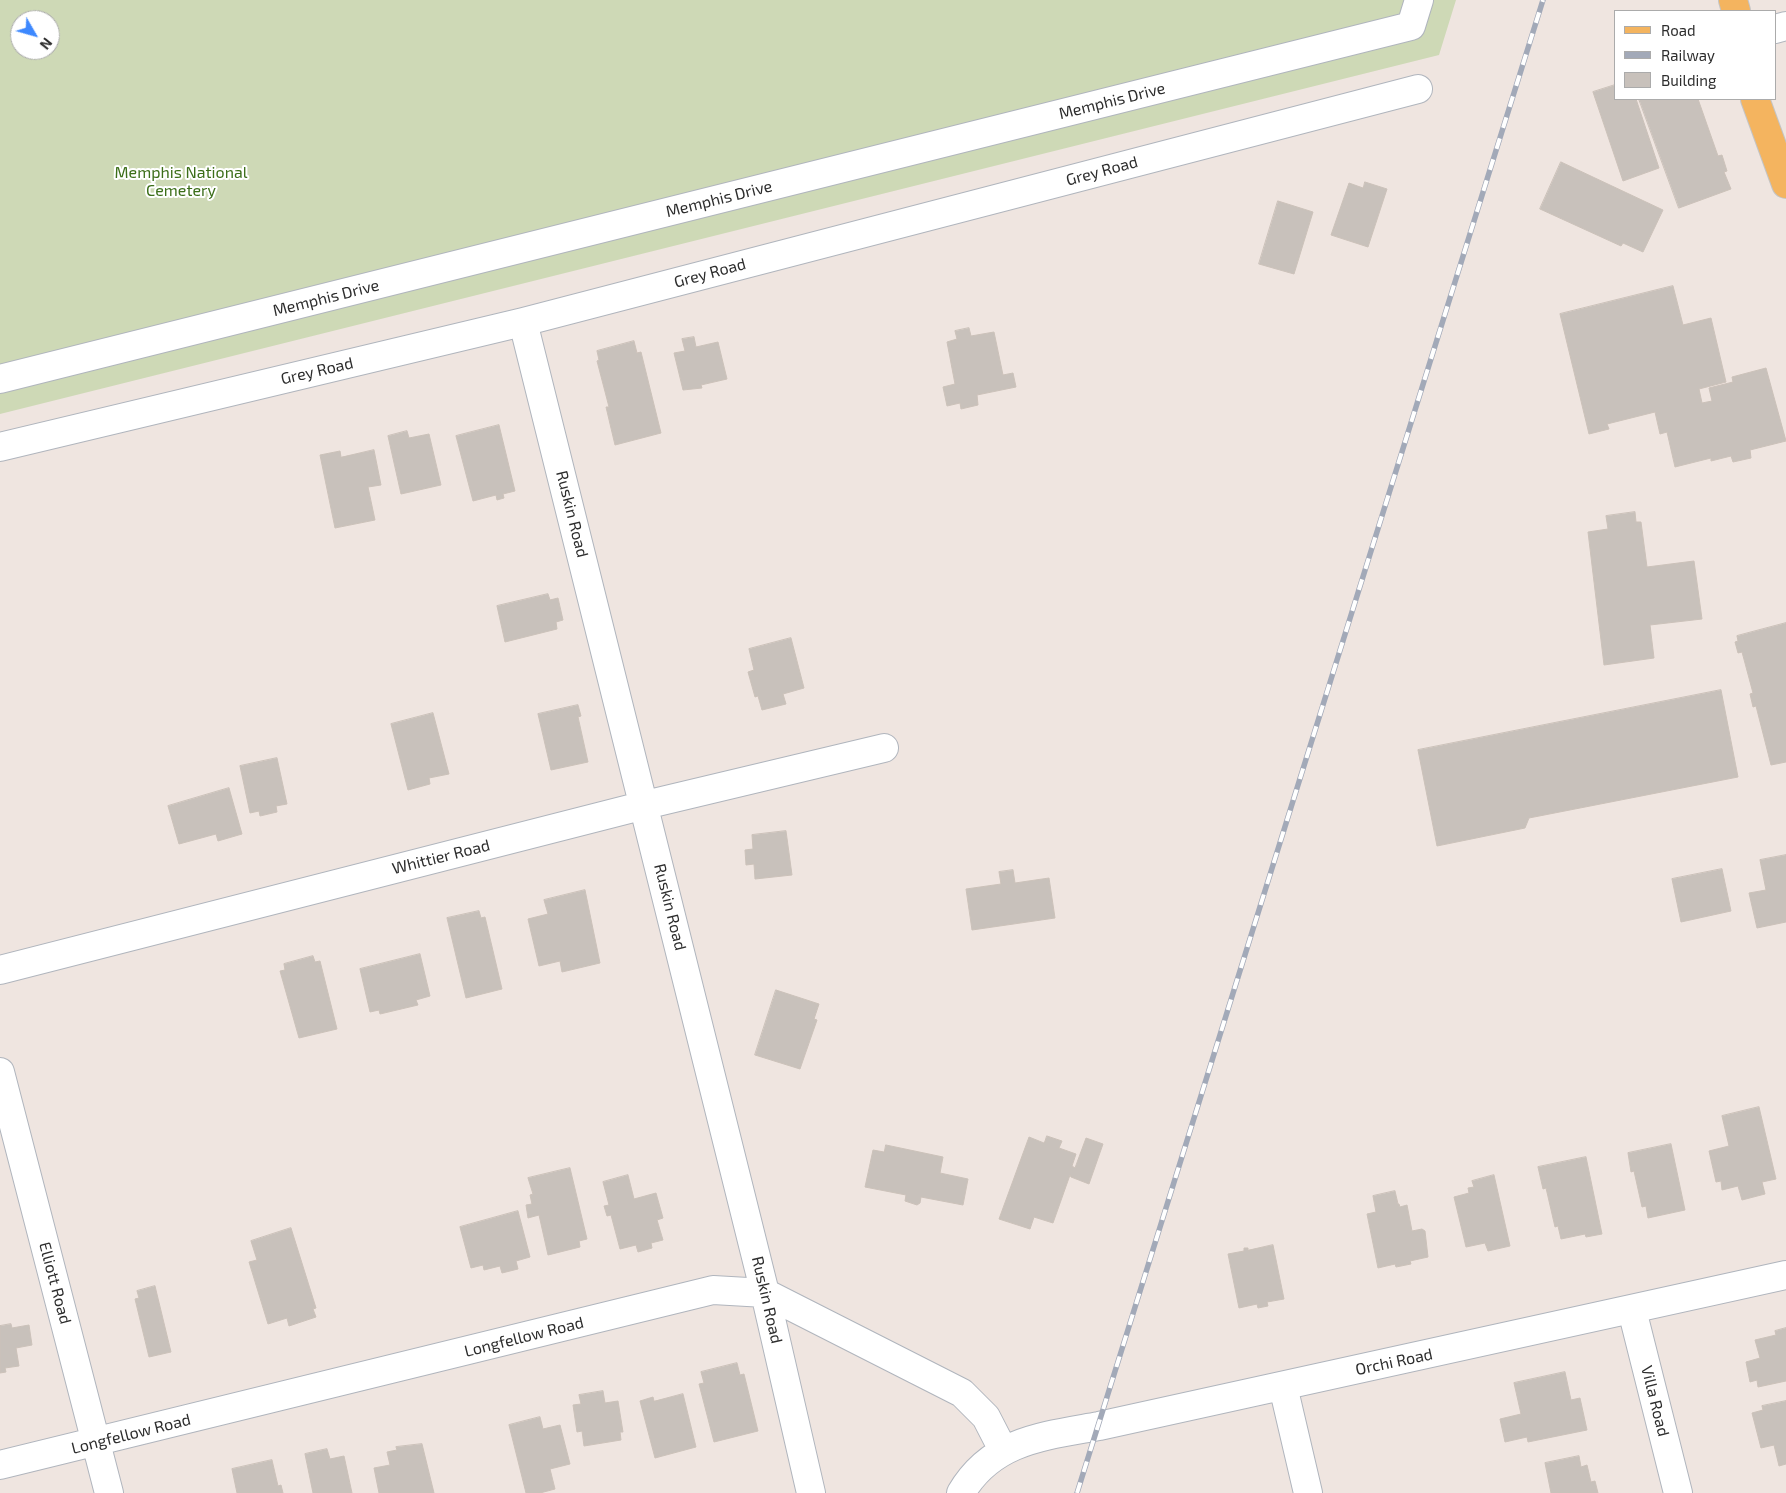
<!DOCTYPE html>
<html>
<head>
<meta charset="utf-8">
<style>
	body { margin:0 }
	#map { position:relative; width:1786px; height:1493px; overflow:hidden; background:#efe5e0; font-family:"Exo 2",sans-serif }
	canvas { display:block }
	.legend { position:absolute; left:1614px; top:10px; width:162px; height:90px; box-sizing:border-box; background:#fff; border:1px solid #ababab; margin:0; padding:6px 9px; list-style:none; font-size:15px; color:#2d2d2d }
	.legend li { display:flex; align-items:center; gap:10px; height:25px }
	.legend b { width:25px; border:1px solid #ababab }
	.north { position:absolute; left:10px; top:10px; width:50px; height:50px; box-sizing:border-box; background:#fff; border:1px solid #ababab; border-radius:50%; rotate:128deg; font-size:14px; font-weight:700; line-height:20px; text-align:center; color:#2d2d2d }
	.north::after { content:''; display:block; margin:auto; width:18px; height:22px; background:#3d88fe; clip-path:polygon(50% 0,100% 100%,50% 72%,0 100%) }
</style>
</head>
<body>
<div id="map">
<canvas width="1786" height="1493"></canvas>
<ul class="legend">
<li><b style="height:6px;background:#f4b45f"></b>Road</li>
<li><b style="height:6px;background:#a2a9b8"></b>Railway</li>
<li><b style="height:14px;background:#c8c1bb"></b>Building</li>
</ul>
<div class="north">N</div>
</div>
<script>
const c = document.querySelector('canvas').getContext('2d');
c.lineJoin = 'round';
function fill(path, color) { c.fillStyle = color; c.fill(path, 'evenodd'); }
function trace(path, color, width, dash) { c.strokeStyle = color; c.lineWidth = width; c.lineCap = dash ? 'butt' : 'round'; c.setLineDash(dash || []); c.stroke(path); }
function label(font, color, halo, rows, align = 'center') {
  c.font = font + ' "Exo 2",sans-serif'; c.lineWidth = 4; c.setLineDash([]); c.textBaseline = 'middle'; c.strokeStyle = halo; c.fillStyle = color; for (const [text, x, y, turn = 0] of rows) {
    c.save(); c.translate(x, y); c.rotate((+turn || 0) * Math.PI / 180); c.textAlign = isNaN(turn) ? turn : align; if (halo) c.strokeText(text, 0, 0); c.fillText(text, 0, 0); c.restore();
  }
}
fill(new Path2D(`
	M0,0H1456L1439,55L0,414ZM20,20H50V50H20Z`), '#ced9b6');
const building = new Path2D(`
	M1615,85V99H1636L1659,168L1623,181L1593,92Z
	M1639,99H1698L1718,156L1722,155L1727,171L1724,172L1731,189L1679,208Z
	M1561,162L1663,210L1643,252L1623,243L1621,246L1540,209Z
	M1365,182L1387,189L1368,247L1331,235L1349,183L1363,188Z
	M1278,201L1313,212L1294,274L1259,264Z
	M1673,286L1683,325L1711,318L1726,382L1699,389L1702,403L1712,401L1709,388L1733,382L1732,377L1766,368L1786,441L1750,450L1751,458L1733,462L1731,456L1711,461V458L1675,467L1667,432L1660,434L1655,412L1607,424L1609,429L1589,434L1560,314Z
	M969,328L971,336L994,332L1003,375L1013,373L1016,387L977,395L978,405L961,409L960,403L947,406L943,387L955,384L947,342L957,339L955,331Z
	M694,337L696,347L718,342L727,379L701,385L702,388L683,390L674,353L685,351L682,339Z
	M634,341L637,353L641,352L661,433L615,445L606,407H609L597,361L599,360L597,351Z
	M499,425L515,491L503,494L504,498L497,500L496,495L473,501L456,436Z
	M407,431L409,438L429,434L441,485L401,494L388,436Z
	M374,450L381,485L368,487L375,520L335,528L320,455L340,451L341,457Z
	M1635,512L1636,522H1641L1647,567L1694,561L1702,619L1650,625L1654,658L1604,665L1588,532L1608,529L1606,516Z
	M548,594L550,600L558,598L563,620L556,622L557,629L505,642L497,606Z
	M1786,623V762L1771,765L1756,706L1753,707L1750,694L1753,693L1742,652L1738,653L1735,642L1738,641L1737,636Z
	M791,638L804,688L783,694L786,704L762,710L758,696L755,697L748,672L754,670L749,649Z
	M1721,690L1738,777L1529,818L1525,828L1437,846L1418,750Z
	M578,705L581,716L578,717L588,762L551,770L538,714Z
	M433,713L449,774L429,778L430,784L408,790L391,724Z
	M277,758L287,804L276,806L277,812L260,816L259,811L250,813L240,766Z
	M229,788L242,834L218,841L216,834L179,844L168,806Z
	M786,831L792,875L755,879L754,864L746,865L745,850L753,849L752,835Z
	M1786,855V922L1757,928L1749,893L1766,890L1760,860Z
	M1722,869L1731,911L1681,922L1672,879Z
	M1013,870L1015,883L1049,878L1055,918L972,930L966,889L1001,884L999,872Z
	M585,890L600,963L562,972L560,961L539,966L528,919L548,914L544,900Z
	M479,911L481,918L485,917L502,989L466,998L447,918Z
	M420,954L430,996L416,1000L418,1005L380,1014L379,1010L370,1012L360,969Z
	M313,956L315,962L320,961L337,1029L299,1038L280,971L285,970L284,964Z
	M776,990L819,1004L814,1019L817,1020L800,1069L755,1055Z
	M1759,1107L1776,1179L1762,1182L1765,1194L1742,1200L1738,1186L1722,1190L1721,1181L1716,1182L1709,1151L1729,1146L1722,1116Z
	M1047,1136L1062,1141L1059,1148L1076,1154L1072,1166L1075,1168L1086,1138L1103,1144L1089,1184L1071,1177L1070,1175L1053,1223L1034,1217L1030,1229L999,1219L1029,1137L1044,1143Z
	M1671,1144L1685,1210L1648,1218L1646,1206L1642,1207L1634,1171L1631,1172L1628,1153Z
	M886,1145L943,1157L940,1173L968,1179L963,1205L921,1197L920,1203L917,1205L905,1201L906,1195L865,1187L873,1150L884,1152Z
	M1586,1157L1602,1234L1586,1237L1585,1234L1561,1239L1558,1226L1555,1227L1546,1188L1543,1189L1538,1167Z
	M570,1168L587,1239L579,1241L580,1247L548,1255L539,1215L528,1218L526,1205L532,1204L530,1195L533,1194L528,1178Z
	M628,1175L634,1199L656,1193L663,1218L657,1220L663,1240L651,1243L652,1248L638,1252L636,1245L620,1249L611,1215L607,1216L604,1206L609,1205L603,1182Z
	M1494,1175L1510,1246L1488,1251L1485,1243L1466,1247L1454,1197L1469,1193L1468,1188L1474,1187L1472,1181Z
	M1395,1191L1398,1204H1399L1400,1207L1407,1205L1412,1231L1422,1229L1425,1231L1428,1257L1410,1261L1411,1264L1396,1267L1395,1264L1378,1268L1367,1214L1376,1212L1373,1196Z
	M518,1211L530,1257L516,1261L518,1269L502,1273L500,1266L484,1270L483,1265L471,1268L460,1227Z
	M291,1228L316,1308L313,1309L316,1317L289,1326L287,1318L268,1324L249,1262L257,1260L251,1241Z
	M1273,1245L1284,1299L1267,1302L1268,1306L1258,1308L1257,1304L1239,1308L1228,1254L1244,1251V1248H1248V1250Z
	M155,1286L171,1352L149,1357L135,1299L139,1298L137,1291Z
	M11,1324L12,1328L29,1325L32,1345L16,1348L19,1366L5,1368L6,1372L0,1373V1326Z
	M1786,1328V1381L1758,1387L1757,1380L1750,1382L1746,1362L1760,1358L1755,1340L1776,1335L1775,1331Z
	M737,1363L740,1375L744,1374L758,1431L714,1442L699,1384L704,1383L701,1372Z
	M1565,1372L1571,1400L1580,1398L1587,1430L1528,1442L1527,1437L1505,1442L1500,1419L1521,1414L1514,1383Z
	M603,1391L605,1403L618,1401L623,1432H620L621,1440L584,1446L582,1431L577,1432L573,1405L581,1404L579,1395Z
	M683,1394L696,1447L655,1458L640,1401L653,1397L654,1401Z
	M1786,1401V1464L1779,1466L1774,1445L1761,1448L1752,1413L1763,1410L1762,1406Z
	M540,1417L543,1429L560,1425L570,1464L550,1469L555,1489L540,1493H526L509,1425Z
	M422,1444L434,1493H379L374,1468L390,1465L387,1452L397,1450L396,1447Z
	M327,1449L330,1459L344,1456L352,1493H313L305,1454Z
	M1579,1456L1581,1467L1587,1465L1591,1482L1595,1481L1598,1493H1551L1545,1463Z
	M272,1460L278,1486L281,1485L283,1493H237L232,1469Z`);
fill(building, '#c8c1bb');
trace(building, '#cbc1b9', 1);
const minor = new Path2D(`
	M1775,29L1786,26
	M523,322L765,1293L811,1493
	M0,379L1411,26L1419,0
	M0,447L523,322L1418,89
	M0,970L645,805L884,748
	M0,1072L109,1493
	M1632,1310L1678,1493
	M1283,1386L1308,1493
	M0,1465L713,1290L765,1293L962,1393L986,1417L1003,1450
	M961,1493C992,1440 1044,1436 1099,1426L1786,1275`);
const major = new Path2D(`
	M1733,0L1736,11
	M1755,99L1786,184`);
trace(minor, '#b0b5bd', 30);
trace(major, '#c4c4c4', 30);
trace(minor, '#fff', 28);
trace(major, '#f4b45f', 28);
const rail = new Path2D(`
	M1077,1493L1543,0`);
trace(rail, '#a2a9b8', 5.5);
trace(rail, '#fff', 4, [11]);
label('16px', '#2d2d2d', '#fff', [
	["Memphis Drive",1112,101,-14],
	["Grey Road",1102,171,-15],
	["Memphis Drive",719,199,-14],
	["Grey Road",710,273,-15],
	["Memphis Drive",326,298,-14],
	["Grey Road",317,371,-13],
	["Ruskin Road",572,514,76],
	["Whittier Road",441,857,-14],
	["Ruskin Road",670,907,76],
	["Elliott Road",55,1283,75],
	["Ruskin Road",767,1300,77],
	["Longfellow Road",524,1337,-14],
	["Orchi Road",1394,1362,-12],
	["Villa Road",1655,1401,76],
	["Longfellow Road",131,1434,-14]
]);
label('16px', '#3c6e19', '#fff', [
	["Memphis National",181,173],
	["Cemetery",181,191]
]);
</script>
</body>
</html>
